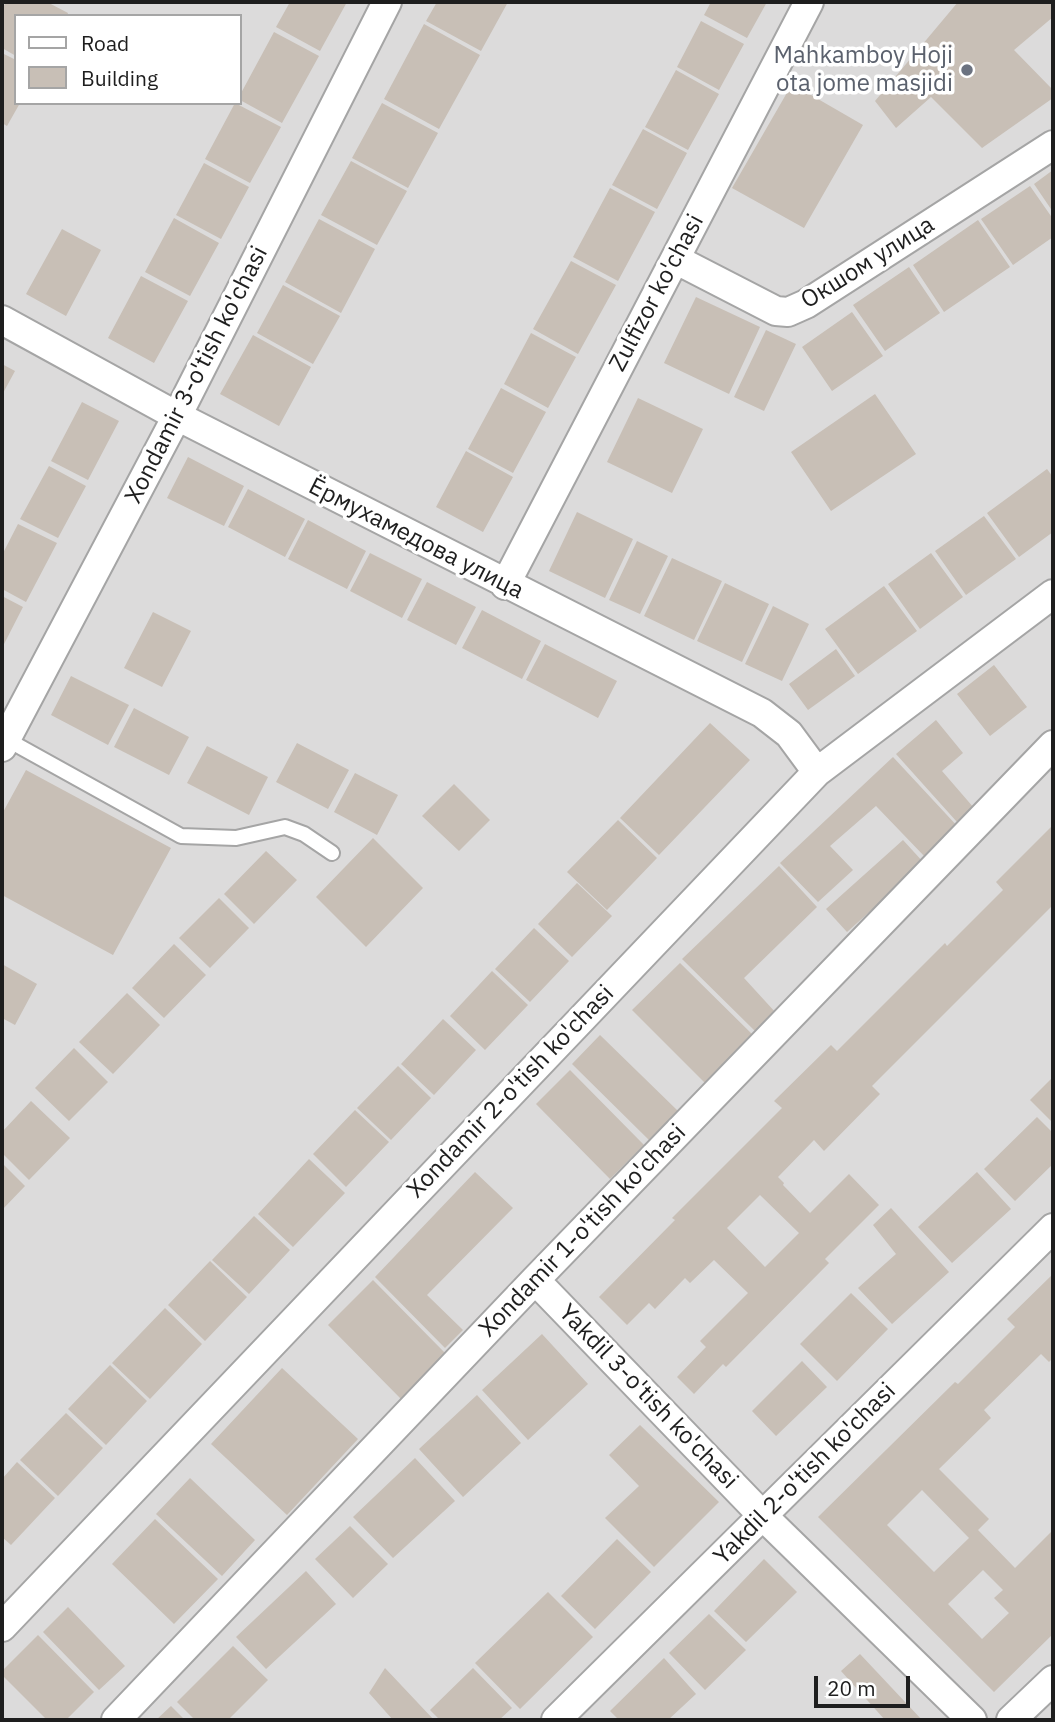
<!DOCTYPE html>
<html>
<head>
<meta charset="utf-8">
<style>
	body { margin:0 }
	#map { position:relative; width:1055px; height:1722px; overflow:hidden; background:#f0ece4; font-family:"IBM Plex Sans",sans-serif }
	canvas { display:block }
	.frame { position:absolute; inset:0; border:4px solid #1e1e1e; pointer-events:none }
	.legend { position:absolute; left:14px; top:14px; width:228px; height:91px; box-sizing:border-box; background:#fff; border:2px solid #a5a5a5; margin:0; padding:9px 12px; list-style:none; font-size:21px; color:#1e1e1e }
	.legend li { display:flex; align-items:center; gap:14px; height:35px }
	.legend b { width:35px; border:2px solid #a5a5a5 }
	.scale { position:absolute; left:814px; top:1676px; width:96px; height:32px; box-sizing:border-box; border:4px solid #1e1e1e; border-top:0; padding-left:9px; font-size:21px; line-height:24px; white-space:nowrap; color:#1e1e1e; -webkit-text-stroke:5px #fff; paint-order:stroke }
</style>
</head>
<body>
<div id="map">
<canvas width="1055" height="1722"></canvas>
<div class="frame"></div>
<ul class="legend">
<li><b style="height:9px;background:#fff"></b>Road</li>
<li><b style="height:19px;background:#c8bfb6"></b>Building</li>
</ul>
<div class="scale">20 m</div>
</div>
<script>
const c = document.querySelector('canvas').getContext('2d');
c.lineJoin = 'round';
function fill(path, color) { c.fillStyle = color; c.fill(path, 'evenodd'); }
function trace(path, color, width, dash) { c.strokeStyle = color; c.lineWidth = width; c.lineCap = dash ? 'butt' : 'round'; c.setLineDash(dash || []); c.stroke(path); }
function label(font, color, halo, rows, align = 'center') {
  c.font = font + ' "IBM Plex Sans",sans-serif'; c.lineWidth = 7; c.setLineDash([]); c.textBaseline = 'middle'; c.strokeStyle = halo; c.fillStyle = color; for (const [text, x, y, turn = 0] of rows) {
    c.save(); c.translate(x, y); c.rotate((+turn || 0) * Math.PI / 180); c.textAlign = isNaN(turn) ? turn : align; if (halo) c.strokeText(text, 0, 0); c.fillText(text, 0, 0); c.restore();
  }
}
fill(new Path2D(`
	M2,2H1053V1720H2ZM16,16H240V103H16Z`), '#dcdbdb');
fill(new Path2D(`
	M6,2H47L68,13L67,16H16V56L2,48V9Z
	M290,2H347L320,51L276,27Z
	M437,2H508L481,51L426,21Z
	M711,2H767L747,38L704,15Z
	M958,2H1053V17L1014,50L1053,90V98L982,148L931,97L896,128L875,101Z
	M701,21L744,44L719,90L677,67Z
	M424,24L480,55L439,129L384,99Z
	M274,32L319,56L282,123L240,100V95Z
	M2,53L16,60V103H20L7,126L2,123Z
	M676,70L719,94L688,150L645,127Z
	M792,84L863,125L804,228L732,188Z
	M235,103L281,127L250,183L205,159Z
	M382,103L438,133L408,188L352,158Z
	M643,129L687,153L657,209L612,185Z
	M351,161L407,191L377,245L321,215Z
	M204,163L249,187L221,239L176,215Z
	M1053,170V212L1034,184Z
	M1030,186L1053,219V237L1013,265L981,219Z
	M610,188L655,212L618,281L573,257Z
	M174,218L219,243L190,296L145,272Z
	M319,219L375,249L341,313L285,282Z
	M978,220L1010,267L944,312L913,265Z
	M62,229L101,250L66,316L26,294Z
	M571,261L616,285L578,354L533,329Z
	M909,267L940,313L885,351L853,305Z
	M141,276L188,301L154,363L108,338Z
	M283,285L340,316L313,364L257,333Z
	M696,297L760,327L729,394L664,363Z
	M852,312L883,356L832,391L802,347Z
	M766,330L796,344L764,411L734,397Z
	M531,333L576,357L548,408L504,384Z
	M253,335L311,367L279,426L220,394Z
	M2,364L15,371L2,395Z
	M501,388L546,412L513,473L468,449Z
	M875,394L916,454L831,511L791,452Z
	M638,398L703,429L672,493L607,462Z
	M82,402L119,421L88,480L51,461Z
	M466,451L513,477L483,532L436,507Z
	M188,457L244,486L224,526L167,498Z
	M49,466L86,486L58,538L20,519Z
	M1047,469L1053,477V532L1019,557L987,513Z
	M248,489L305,519L285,557L228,527Z
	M577,512L633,539L605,598L549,571Z
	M984,516L1016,559L966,595L935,551Z
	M308,520L366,551L347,589L288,559Z
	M18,524L57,543L26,602L2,589V555Z
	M637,541L668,556L640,614L609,600Z
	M370,553L422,579L402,618L350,591Z
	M931,553L963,597L920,629L888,584Z
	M672,558L722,581L694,640L644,616Z
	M427,582L476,607L456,645L407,620Z
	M725,583L769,604L742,662L697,641Z
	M884,586L917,631L858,674L825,629Z
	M2,596L23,607L2,648Z
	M773,606L809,624L782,681L745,664Z
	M482,610L541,641L522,679L462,648Z
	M153,612L191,631L162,687L124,668Z
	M545,644L617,681L598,718L526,680Z
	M836,649L855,676L808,710L789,684Z
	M994,665L1027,707L990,736L957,694Z
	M71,676L129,705L108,745L51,715Z
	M134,708L189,737L169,775L114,747Z
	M936,720L963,753L942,771L974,808L957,822L896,754Z
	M710,723L750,760L659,855L620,818Z
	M297,743L349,770L328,809L276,782Z
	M207,746L268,777L249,815L187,783Z
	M893,757L959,828L926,858L876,806L830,846L853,870L818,902L780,863Z
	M26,770L171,848L113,955L2,895V814Z
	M355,773L398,795L377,835L334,812Z
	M454,784L490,820L459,851L422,816Z
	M618,820L657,858L607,910L567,872Z
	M1052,826L1053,905L872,1086L880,1094L824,1151L814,1140L778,1177L784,1183L783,1185L810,1213L849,1174L879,1205L825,1259L829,1263L726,1367L723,1364L694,1394L677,1377L706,1347L700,1341L748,1293L714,1260L690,1283L685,1278L655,1309L649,1303L627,1325L599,1297L675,1220L672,1218L782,1108L774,1101L831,1045L837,1051L945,943L947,946L1003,890L996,882ZM760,1195L799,1233L765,1267L727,1228Z
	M373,838L423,888L366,947L316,897Z
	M903,840L924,863L847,932L826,909Z
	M266,851L297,880L254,924L224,894Z
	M779,866L817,907L744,978L776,1013L756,1032L682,959Z
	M577,883L612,916L572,957L538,924Z
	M219,898L249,928L210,968L179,938Z
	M534,928L569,961L530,1002L495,969Z
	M174,944L206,975L164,1018L132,988Z
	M680,963L756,1038L708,1086L632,1010Z
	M2,964L37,984L15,1025L2,1018Z
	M492,971L528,1005L485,1050L450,1016Z
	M127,993L160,1025L113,1074L79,1042Z
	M443,1019L476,1050L434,1095L401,1064Z
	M600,1035L678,1111L649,1140L572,1064Z
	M74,1048L108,1082L69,1121L35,1088Z
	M398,1066L431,1098L391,1140L357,1108Z
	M570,1070L644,1145L610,1179L536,1104Z
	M1053,1077V1123L1030,1100Z
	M31,1101L70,1138L29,1180L2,1153V1132Z
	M355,1110L389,1142L346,1187L313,1154Z
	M1037,1117L1053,1133V1164L1015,1201L984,1169Z
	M309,1159L345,1193L293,1247L258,1214Z
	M2,1163L25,1186L2,1210Z
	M475,1172L513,1208L427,1295L463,1330L445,1348L375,1277Z
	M977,1172L1011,1209L952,1263L918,1227Z
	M891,1208L949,1272L892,1324L858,1288L896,1254L873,1225Z
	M254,1216L290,1250L249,1294L212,1260Z
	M210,1261L247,1297L205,1341L168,1305Z
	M1053,1274V1358L1049,1362L1041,1354L984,1410L991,1418L939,1469L989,1519L978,1530L1015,1568L1053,1530V1634L994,1692L818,1517L955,1382L958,1384L1015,1327L1007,1319ZM922,1490L969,1538L934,1572L887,1525ZM983,1570L1003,1590L994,1598L1009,1613L982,1639L948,1604Z
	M373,1280L446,1354L401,1399L328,1325Z
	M851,1293L888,1329L837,1381L800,1344Z
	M165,1308L202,1344L150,1399L112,1363Z
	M542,1334L588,1384L528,1440L482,1390Z
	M802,1361L827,1387L776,1436L752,1411Z
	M110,1365L147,1401L106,1445L68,1409Z
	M282,1368L358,1439L287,1515L211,1444Z
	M477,1395L521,1443L463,1497L419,1449Z
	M66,1413L103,1448L58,1496L20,1460Z
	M640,1425L719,1502L654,1567L605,1518L639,1486L609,1455Z
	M415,1458L455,1501L393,1558L353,1517Z
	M17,1462L55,1498L11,1545L2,1537V1479Z
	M190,1478L255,1540L222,1576L156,1514Z
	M155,1519L218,1579L174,1624L112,1564Z
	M350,1526L388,1564L353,1598L315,1559Z
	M617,1539L651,1572L595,1629L561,1596Z
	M764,1559L797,1592L746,1642L714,1611Z
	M306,1571L336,1604L266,1669L236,1637Z
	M548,1592L593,1637L520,1709L475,1663Z
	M68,1607L125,1666L99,1690L43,1632Z
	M709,1614L746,1650L705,1690L669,1653Z
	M38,1635L94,1692L66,1720H47L2,1675V1671Z
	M233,1646L268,1680L228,1720H195L177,1702Z
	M860,1654L922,1720H885L841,1671Z
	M664,1658L696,1694L668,1720H619L610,1711Z
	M385,1668L434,1720H393L369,1693Z
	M473,1668L512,1708L499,1720H440L430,1710Z
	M171,1706L185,1720H156Z`), '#c8bfb6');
const lane = new Path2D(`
	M6,739L181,836L236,838L285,827L304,834L332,853`);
const street = new Path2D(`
	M675,259L776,311L788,312L806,304L1053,145
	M2,320L177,416L762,713L789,734L817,772
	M505,585L809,2
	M2,747L177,416L387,2
	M535,1280L763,1516L972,1720
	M2,1627L817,772L1053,594
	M116,1720L535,1280L1053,745
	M556,1720L1053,1228
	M1011,1720L1053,1680`);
trace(lane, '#a5a5a5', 18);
trace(street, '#a5a5a5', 32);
trace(lane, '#fff', 14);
trace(street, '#fff', 28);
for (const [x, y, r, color] of [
	[967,70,7,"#6b7280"]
]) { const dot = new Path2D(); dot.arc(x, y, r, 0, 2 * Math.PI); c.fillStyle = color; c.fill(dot); trace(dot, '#fff', 2.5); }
label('24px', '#5b616d', '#fff', [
	["Mahkamboy Hoji",953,56],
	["ota jome masjidi",953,84]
], 'right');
label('24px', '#1e1e1e', '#fff', [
	["Окшом улица",868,263,-32],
	["Zulfizor ko'chasi",657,293,-62],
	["Xondamir 3-o'tish ko'chasi",197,375,-63],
	["Ёрмухамедова улица",416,539,27],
	["Xondamir 2-o'tish ko'chasi",511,1092,-46],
	["Xondamir 1-o'tish ko'chasi",583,1231,-46],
	["Yakdil 3-o'tish ko'chasi",648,1397,46],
	["Yakdil 2-o'tish ko'chasi",805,1474,-45]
]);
</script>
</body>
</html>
